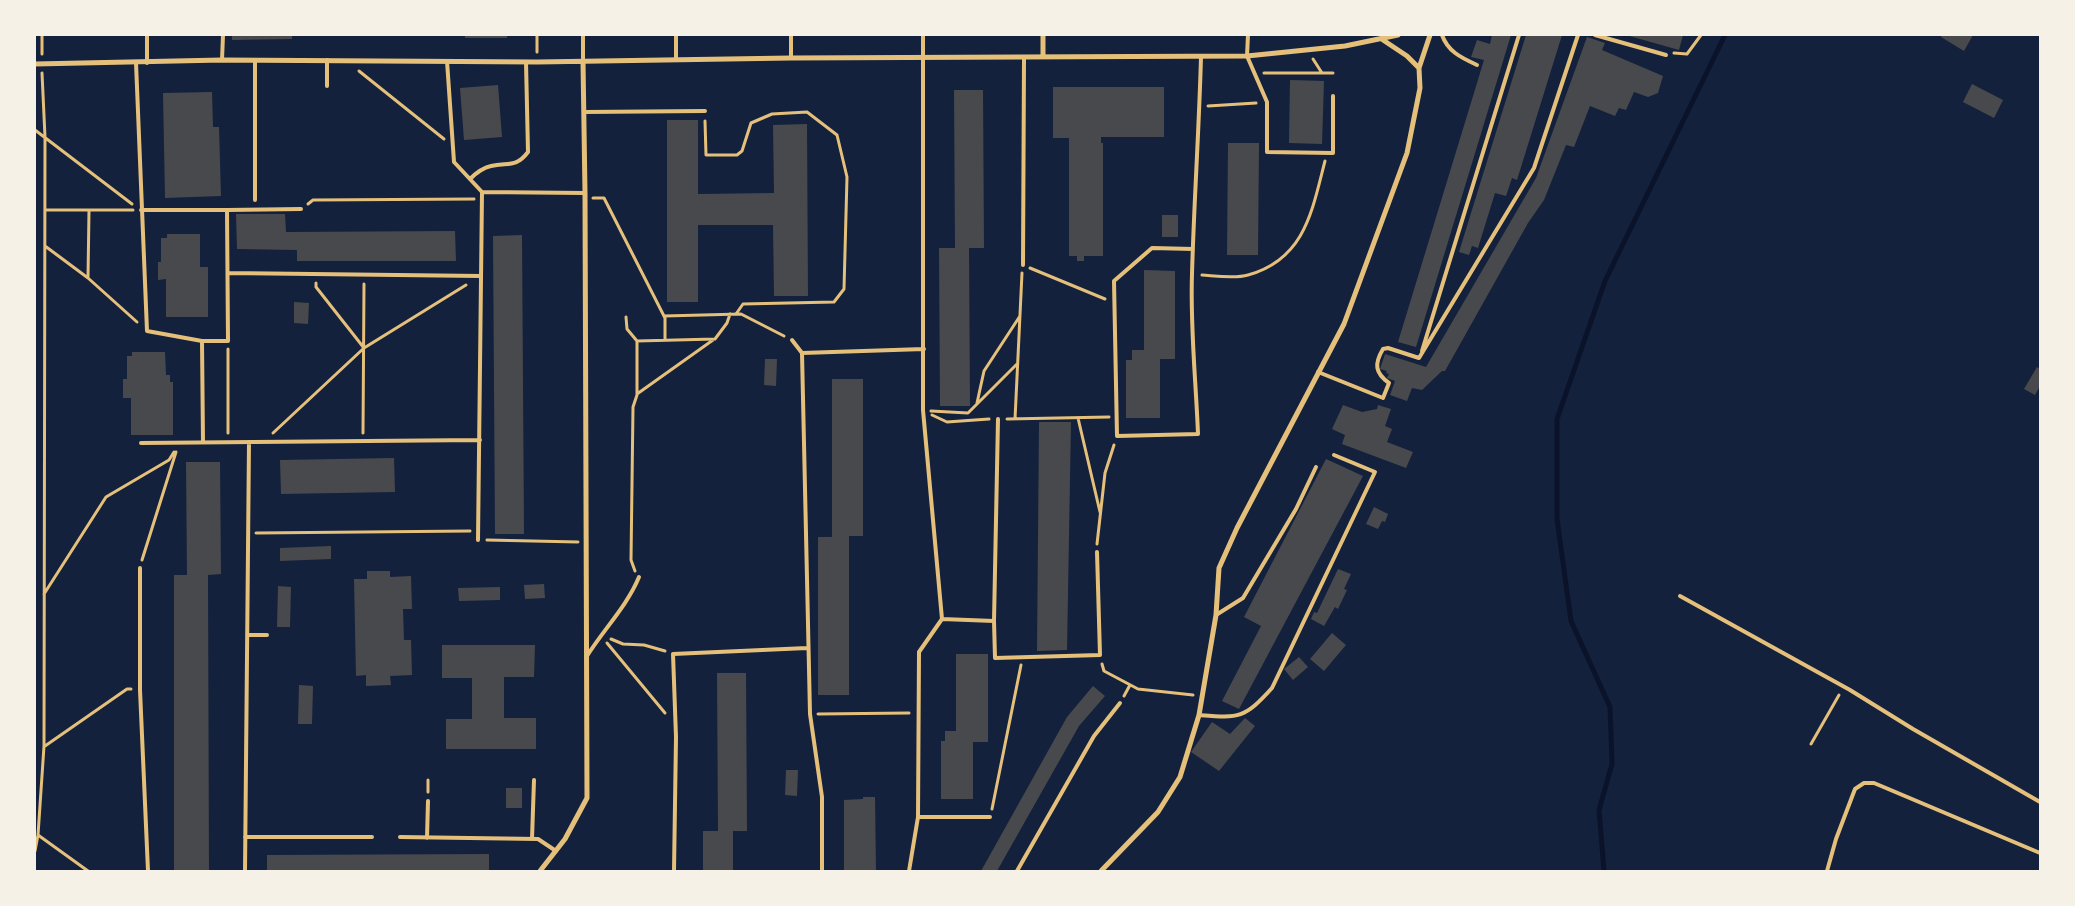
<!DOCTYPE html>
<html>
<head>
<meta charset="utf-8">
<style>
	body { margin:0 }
	#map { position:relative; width:2075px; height:906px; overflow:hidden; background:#14213d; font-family:"Alegreya Sans",sans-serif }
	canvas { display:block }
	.frame { position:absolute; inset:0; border:36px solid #f6f1e7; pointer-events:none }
</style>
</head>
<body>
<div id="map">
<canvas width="2075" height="906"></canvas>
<div class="frame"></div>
</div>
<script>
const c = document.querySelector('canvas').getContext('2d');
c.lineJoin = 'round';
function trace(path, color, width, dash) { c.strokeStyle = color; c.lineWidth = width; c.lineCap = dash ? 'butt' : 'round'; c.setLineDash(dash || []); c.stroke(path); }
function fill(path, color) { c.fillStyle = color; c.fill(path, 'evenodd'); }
trace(new Path2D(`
	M1604,871L1599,810L1612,764L1610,707L1571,621L1557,519V419L1605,281L1725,35`), '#0b132b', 5);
fill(new Path2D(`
	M232,35H292V39L232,40Z
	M465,35H507V38H465Z
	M1492,35H1511L1416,347L1398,342L1484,60L1471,57L1477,40L1490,44Z
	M1526,35H1562L1517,180L1512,178L1506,196L1495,193L1478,248L1472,246L1469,255L1459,252Z
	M1626,35H1683L1679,50Z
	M1942,35H1973L1964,51L1941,37Z
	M1587,37L1605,43L1602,50L1663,76L1658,93L1648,97L1634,92L1626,110L1619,108L1615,116L1590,106L1574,147L1566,145L1544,200L1528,223L1445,371H1442L1422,390L1412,388L1407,401L1390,395L1395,381L1387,378L1389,374L1386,373L1387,371L1380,369L1385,354L1426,367L1536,178Z
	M1290,80L1324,81L1322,144L1289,143Z
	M1972,84L2003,100L1994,118L1963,102Z
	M498,85L502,137L464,140L460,88Z
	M1053,87H1164V137H1101V143H1103V256H1084V261H1077V256H1069V138H1053Z
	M954,90H983L984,248H969L970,406H940L939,248H955Z
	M212,92L213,127H219L221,196L165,198L163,93Z
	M667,120H698V194L774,193L773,125L807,124L808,296H774L773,225H698V302H667Z
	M1228,143H1259L1258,255H1227Z
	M236,214H285L286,232L455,231L456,261H297V250L237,249Z
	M1162,215H1178V237H1162Z
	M167,234H200V267H208V317H166V279L158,280V262H161V238H167Z
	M522,235L524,534H495L493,236Z
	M1144,270L1175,271V359H1160V418H1126V360H1132V350H1144Z
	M294,302L309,303L308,324L294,323Z
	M132,352H165L166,375H170V382H173V435H131V398H123V379H127V356H132Z
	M765,359H777L776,386L764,385Z
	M2037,367L2040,369V386L2035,395L2024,389Z
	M832,379H863V536H849V695H818V537H832Z
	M1343,405L1362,412L1377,409L1378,405L1391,409L1385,426L1392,429L1387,442L1413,452L1406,468L1342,444L1345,435L1332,429Z
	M1039,422H1071L1067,650L1037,651Z
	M394,458L395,492L281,494L280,460Z
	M1326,459L1363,476L1239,709L1222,701L1261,626L1244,617Z
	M186,462H220L221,574L208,575L209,871H174V575H187Z
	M1374,507L1388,514L1385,522L1382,521L1378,529L1366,524Z
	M331,546V559L280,561V548Z
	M1338,569L1351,574L1344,589L1347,590L1338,609L1335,607L1324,626L1311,619L1314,612L1317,613Z
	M367,571H390V577L411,576L412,609H403L404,640H411L412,675L390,676L391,685L366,686V675L356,676L354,579H367Z
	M544,584L545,598L525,599L524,585Z
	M278,586L291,587L290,627H277Z
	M500,587V600L459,601L458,588Z
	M1332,633L1346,645L1324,671L1310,659Z
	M442,645H535L534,677H504V718H536V749H446V719H472V678H442Z
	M956,654H988V742H973V799H941V741H945V731H956Z
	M1299,657L1308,667L1293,680L1284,669Z
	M717,673H746L747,831H733V871H703V831H718Z
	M299,685L313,686L312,724H298Z
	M1093,686L1105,696L1079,726L997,871H981L1067,717Z
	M1245,718L1255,726L1219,771L1191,752L1212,722L1230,734Z
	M786,770H798L797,796L785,795Z
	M506,788H522V808H506Z
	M863,797H875L876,871H844V800L863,799Z
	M489,854V871H267V855Z`), '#48494c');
trace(new Path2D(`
	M537,35V52
	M1674,53L1687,54L1701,35
	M42,54V35
	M1313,59L1322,73
	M359,71L444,139
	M1264,73H1333
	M1208,106L1256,103
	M705,121L706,155H737L742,151L751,123L772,114L807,112L837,135L847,177L844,289L834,302L743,304L736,314
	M35,130L132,204
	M593,198H604L665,318V340
	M308,204L313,200L474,199
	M45,210H133
	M45,246L88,278L137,322
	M1030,268L1105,299
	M1202,275C1216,276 1235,279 1248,275C1305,259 1312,211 1325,161
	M88,277L89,211
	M316,283V287L364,348
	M664,316L741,314L784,336
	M626,317L627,329L637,341V395L633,407L631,560L635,571
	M637,341L715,339L727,323L730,314
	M637,394L713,340
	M977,403L984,371L1020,316
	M931,411L968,413L1017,364
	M932,415L947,422L989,419
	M1078,418L1100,512
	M1007,419L1109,417
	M1015,419L1022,273
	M228,433V349
	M273,433L364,348L466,285
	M363,433L364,284
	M256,533L470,531
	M487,540L578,542
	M1097,544L1105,473L1114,445
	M142,560L176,452
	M44,594L106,497L169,460L174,452
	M611,639L623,644L644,645L665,651
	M607,643L665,713
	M1102,664L1104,671L1138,689L1193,695
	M1124,696L1130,685
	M818,714L909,713
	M1811,744L1839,695
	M45,746L127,689H131
	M428,792V780
	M992,809L1021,665
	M38,835L88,871
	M35,851L38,835L44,746L45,137L42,73`), '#e5c07b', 3);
trace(new Path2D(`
	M583,35V61
	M676,35V59
	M1248,35L1247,56L1267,102V152L1333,153V96
	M1442,35C1448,52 1462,58 1477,65
	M1595,35L1666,55
	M791,58V35
	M222,60L223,35
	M255,60V200
	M447,61L454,162L482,192L478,540
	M136,63L147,331L202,341
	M147,63V35
	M327,86V60
	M584,112L705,111
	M470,179C476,173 482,168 491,166C508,162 516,168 528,152L526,62
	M482,192L585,193
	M141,210H227L228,341H202L203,442
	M227,210L301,209
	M1193,249L1152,248L1114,281L1117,436L1198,434C1196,381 1190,327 1192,274C1194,202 1199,130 1201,57
	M1023,265L1024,58
	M228,273L481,276
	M792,340L802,353
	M1422,351L1519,35
	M1419,358L1534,168L1578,35
	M1318,372L1383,398L1389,383C1375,373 1374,364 1383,349L1388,348L1419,358
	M998,419L994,621L995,658L1100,655L1097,552
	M141,443L480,440
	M140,568V690L148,871
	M1680,596L1850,690L1913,729L2040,802
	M1216,615L1243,598L1296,509L1316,467
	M942,619L994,621
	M247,635H267
	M587,656C604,629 627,606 639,577
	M1199,715C1239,718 1244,719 1272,688L1375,472L1334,455
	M918,817H990
	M245,837H372
	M400,837L538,839L556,851
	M427,838L428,801
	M532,839L534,780
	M245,871L249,442
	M674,871L676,737L673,654L807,648
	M822,871V797L810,714L802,353L924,349
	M909,871L918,817L919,652L942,619L923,410V35
	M1017,871L1094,736L1120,703
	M1827,871L1836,839L1855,789L1864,783H1874L2040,853`), '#e5c07b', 4);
trace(new Path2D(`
	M1383,40L1407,56L1419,68
	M1043,57V35
	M35,64L222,60L537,62L791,58L1247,56L1345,46L1398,35
	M540,871L565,839L587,798L585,193L583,61
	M1101,871L1158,812L1180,777L1199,715L1216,615L1219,568L1237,528L1344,324L1407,153L1420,88L1419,68L1430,35`), '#e5c07b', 5);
</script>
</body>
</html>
